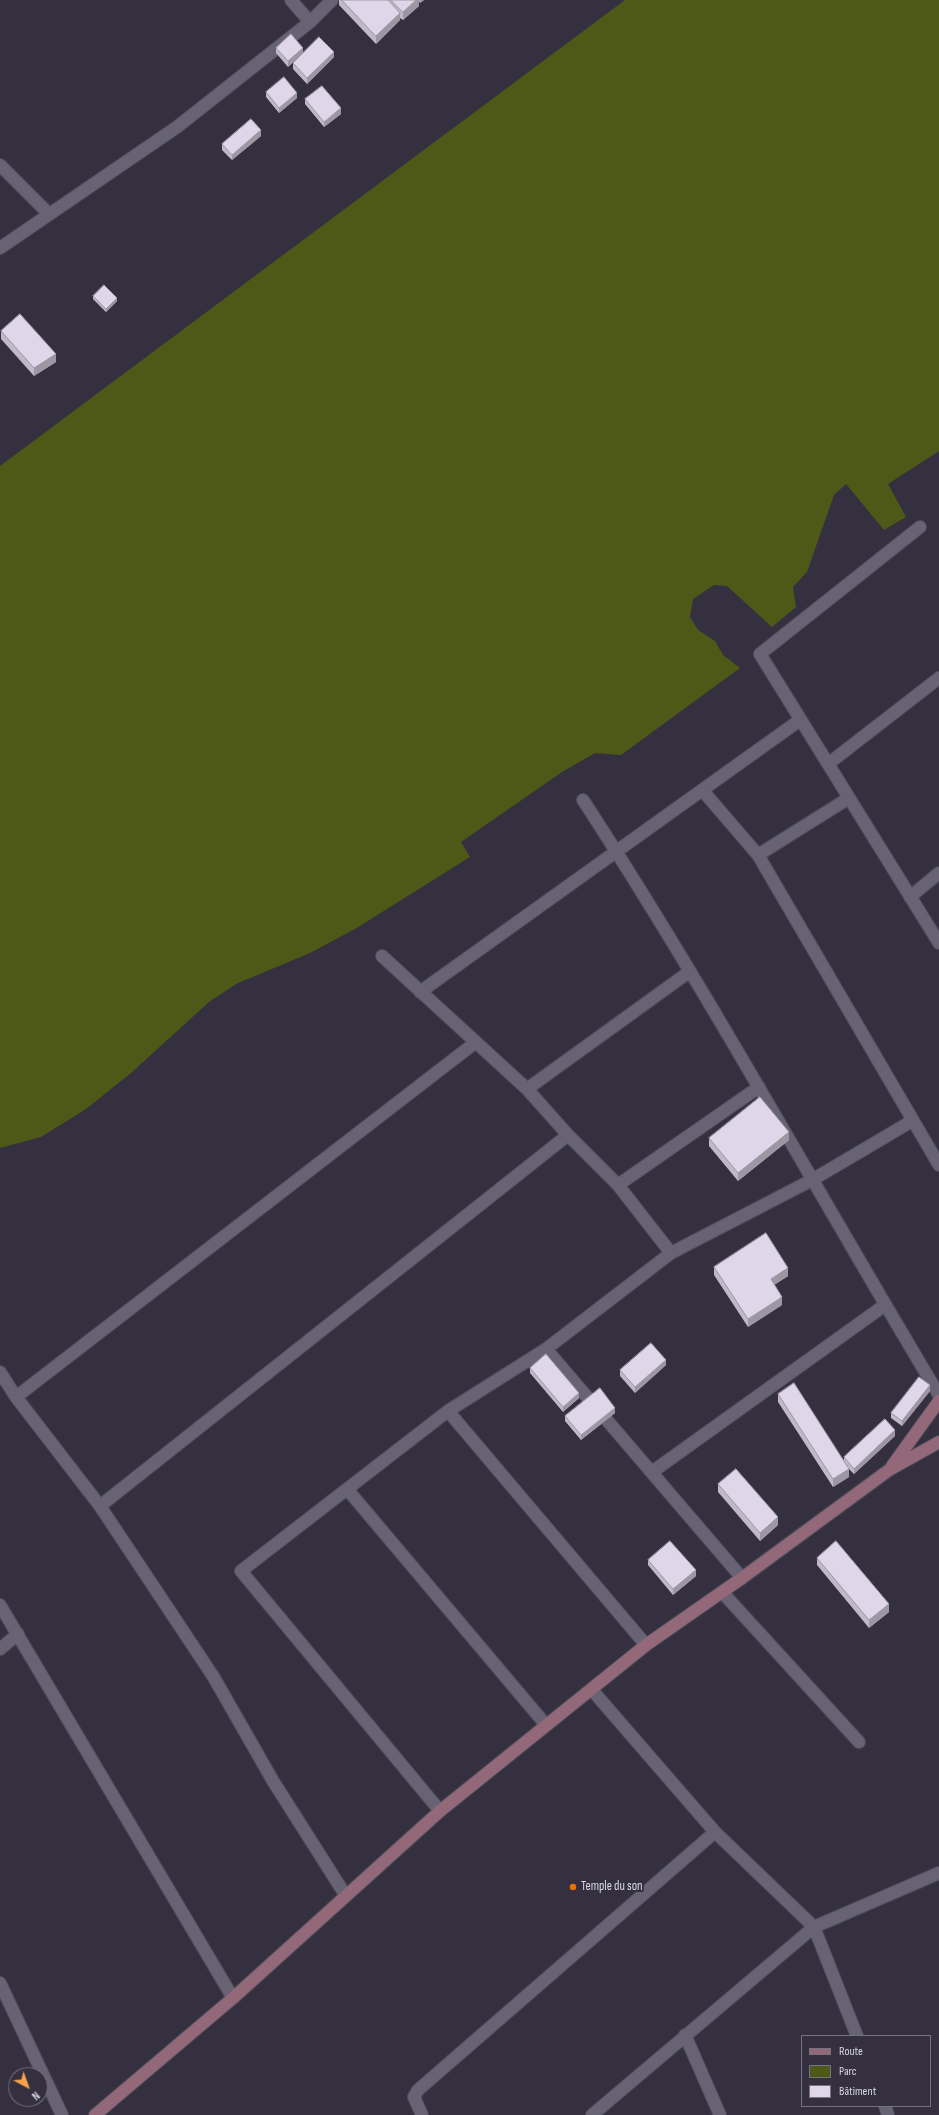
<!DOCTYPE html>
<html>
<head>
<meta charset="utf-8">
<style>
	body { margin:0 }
	#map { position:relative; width:939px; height:2115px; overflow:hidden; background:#343040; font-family:"Sofia Sans Condensed",sans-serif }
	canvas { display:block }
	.legend { position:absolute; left:801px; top:2035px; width:130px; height:72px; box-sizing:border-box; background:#343040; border:1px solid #767381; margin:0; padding:5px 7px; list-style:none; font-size:12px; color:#dad8e2 }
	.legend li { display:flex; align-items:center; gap:8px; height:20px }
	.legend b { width:20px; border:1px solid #767381 }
	.north { position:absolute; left:8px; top:2067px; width:40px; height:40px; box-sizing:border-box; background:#343040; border:1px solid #767381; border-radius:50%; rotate:139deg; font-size:11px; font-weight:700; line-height:16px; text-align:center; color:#dad8e2 }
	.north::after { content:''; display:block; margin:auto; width:14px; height:18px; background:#f7a149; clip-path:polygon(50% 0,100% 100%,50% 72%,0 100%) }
</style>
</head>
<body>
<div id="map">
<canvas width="939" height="2115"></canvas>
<ul class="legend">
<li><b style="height:5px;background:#936878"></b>Route</li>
<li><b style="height:11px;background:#4e5917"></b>Parc</li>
<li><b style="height:11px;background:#e0d6e9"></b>Bâtiment</li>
</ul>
<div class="north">N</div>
</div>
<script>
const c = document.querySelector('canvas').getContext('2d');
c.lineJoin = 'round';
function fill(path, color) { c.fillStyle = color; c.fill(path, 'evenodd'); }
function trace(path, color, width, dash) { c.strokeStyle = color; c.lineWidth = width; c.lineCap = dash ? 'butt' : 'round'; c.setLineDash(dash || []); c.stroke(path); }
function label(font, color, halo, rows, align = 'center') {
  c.font = font + ' "Sofia Sans Condensed",sans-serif'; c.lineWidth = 4; c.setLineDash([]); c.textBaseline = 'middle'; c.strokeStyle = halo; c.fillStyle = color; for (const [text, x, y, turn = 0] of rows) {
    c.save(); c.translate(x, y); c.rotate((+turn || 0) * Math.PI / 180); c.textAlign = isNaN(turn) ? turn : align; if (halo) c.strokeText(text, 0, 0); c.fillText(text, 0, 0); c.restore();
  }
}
fill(new Path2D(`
	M625,0H939V451L888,484L906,517L884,530L846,484L834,495L807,572L793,587L796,607L772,627L727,586L714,585L693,599L690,617L698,630L715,641L723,655L740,668L621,755L595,753L562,772L461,842L470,857L355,929L310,953L236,984L209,1002L131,1073L86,1109L41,1137L0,1148V466Z`), '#4e5917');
const street = new Path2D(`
	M291,0L310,22
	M0,165L49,214
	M0,248L177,127L310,22L332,0
	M920,527L760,654L939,943
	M828,764L939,678
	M703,791L758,855L939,1165
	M583,800C709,993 820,1197 939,1395
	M758,855L849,798
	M910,897L939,873
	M382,956L527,1089L568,1135L618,1185L671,1253
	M420,992L800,720
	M527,1089L689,972
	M618,1185L759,1087
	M546,1349L742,1578
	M0,1372L16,1397L100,1506L213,1676L273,1781L346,1896
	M16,1397L476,1042
	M448,1411L646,1645
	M652,1472L885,1305
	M347,1489L546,1725
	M100,1506L568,1135
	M722,1592L859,1742
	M0,1605L233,1998
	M0,1649L18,1634
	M592,1690L715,1832L814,1927L857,2036
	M440,1811L241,1571L448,1411L546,1349L671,1253L812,1180L912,1121
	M0,1983L62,2115
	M685,2035L720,2115
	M885,2106L888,2115
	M422,2115L414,2097L418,2090L715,1832
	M592,2115L814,1927L939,1873`);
const secondary = new Path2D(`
	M892,1466L939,1401
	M95,2115L233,1998L440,1811L646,1645L742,1578L889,1470L939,1442`);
trace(street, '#504e5b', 14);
trace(secondary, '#504e5b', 14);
trace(street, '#676375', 12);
trace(secondary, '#936878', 12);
fill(new Path2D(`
	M339,0H424L420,3L419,1V6L403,20L400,18V20L376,44L339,5Z
	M276,48L303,53L288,67L276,53Z
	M334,57L307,84L293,69V63Z
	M266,92L297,98L279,113L266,97Z
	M305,99L341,114L324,127L305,104Z
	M261,136L232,160L222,150V144Z
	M93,296L117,301L106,312L93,299Z
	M1,331L56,362L34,376L1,339Z
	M709,1138L789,1140L738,1181L709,1146Z
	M714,1267L788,1276L774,1285L782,1305L748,1327L714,1275Z
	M666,1365L635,1393L620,1376V1370Z
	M530,1368L579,1398L563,1412L530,1373Z
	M930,1391L902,1426L891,1418V1413Z
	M778,1394L844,1460V1457L895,1436L854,1474L849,1469V1477L833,1487L778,1402Z
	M615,1413L581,1440L565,1421V1416Z
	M718,1484L778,1525L760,1541L718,1492Z
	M817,1558L889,1612L869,1628L817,1565Z
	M648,1560L696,1576L673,1595L648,1565Z`), '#c1b8c8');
fill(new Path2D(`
	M416,0H419V6L403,20V12Z
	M420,0H424L420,3Z
	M400,13V20L376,44V36Z
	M303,48V53L288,67V61Z
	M334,52V57L307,84V78Z
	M297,93V98L279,113V108Z
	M341,108V114L324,127V122Z
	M261,130V136L232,160V155Z
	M117,298V301L106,312V309Z
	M56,354V362L34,376V368Z
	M789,1132V1140L738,1181V1173Z
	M788,1268V1276L771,1287V1279Z
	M782,1297V1305L748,1327V1319Z
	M666,1360V1365L635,1393V1387Z
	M930,1385V1391L902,1426V1421Z
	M579,1393V1398L563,1412V1407Z
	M615,1408V1413L581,1440V1435Z
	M895,1430V1436L854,1474V1469Z
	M849,1469V1477L833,1487V1479Z
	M778,1517V1525L760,1541V1533Z
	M696,1570V1576L673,1595V1589Z
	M889,1604V1612L869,1628V1620Z`), '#9d96a3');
const building = new Path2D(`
	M342,0H388L400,13L376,36Z
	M391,0H416L403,12Z
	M291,34L303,48L288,61L276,48Z
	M319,37L334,52L307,78L293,63Z
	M284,77L297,93L279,108L266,92Z
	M322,86L341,108L324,122L305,99Z
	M251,119L261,130L232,155L222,144Z
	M104,285L117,298L106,309L93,296Z
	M20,314L56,354L34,368L1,331Z
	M760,1097L789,1132L738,1173L709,1138Z
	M766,1233L788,1268L771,1279L782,1297L748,1319L714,1267Z
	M651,1343L666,1360L635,1387L620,1370Z
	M546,1354L579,1393L563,1407L530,1368Z
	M919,1377L930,1385L902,1421L891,1413Z
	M794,1383L849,1469L833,1479L778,1394Z
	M600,1388L615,1408L581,1435L565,1416Z
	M885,1419L895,1430L854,1469L844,1457Z
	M736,1469L778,1517L760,1533L718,1484Z
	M670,1541L696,1570L673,1589L648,1560Z
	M836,1541L889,1604L869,1620L817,1558Z`);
fill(building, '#e0d6e9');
trace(building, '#9d96a3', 1);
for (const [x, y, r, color] of [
	[573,1887,4,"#e8710a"]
]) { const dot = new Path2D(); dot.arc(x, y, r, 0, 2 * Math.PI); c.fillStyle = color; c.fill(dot); trace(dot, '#343040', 1.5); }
label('13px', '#dad8e2', '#343040', [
	["Temple du son",581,1887]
], 'left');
</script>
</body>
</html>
